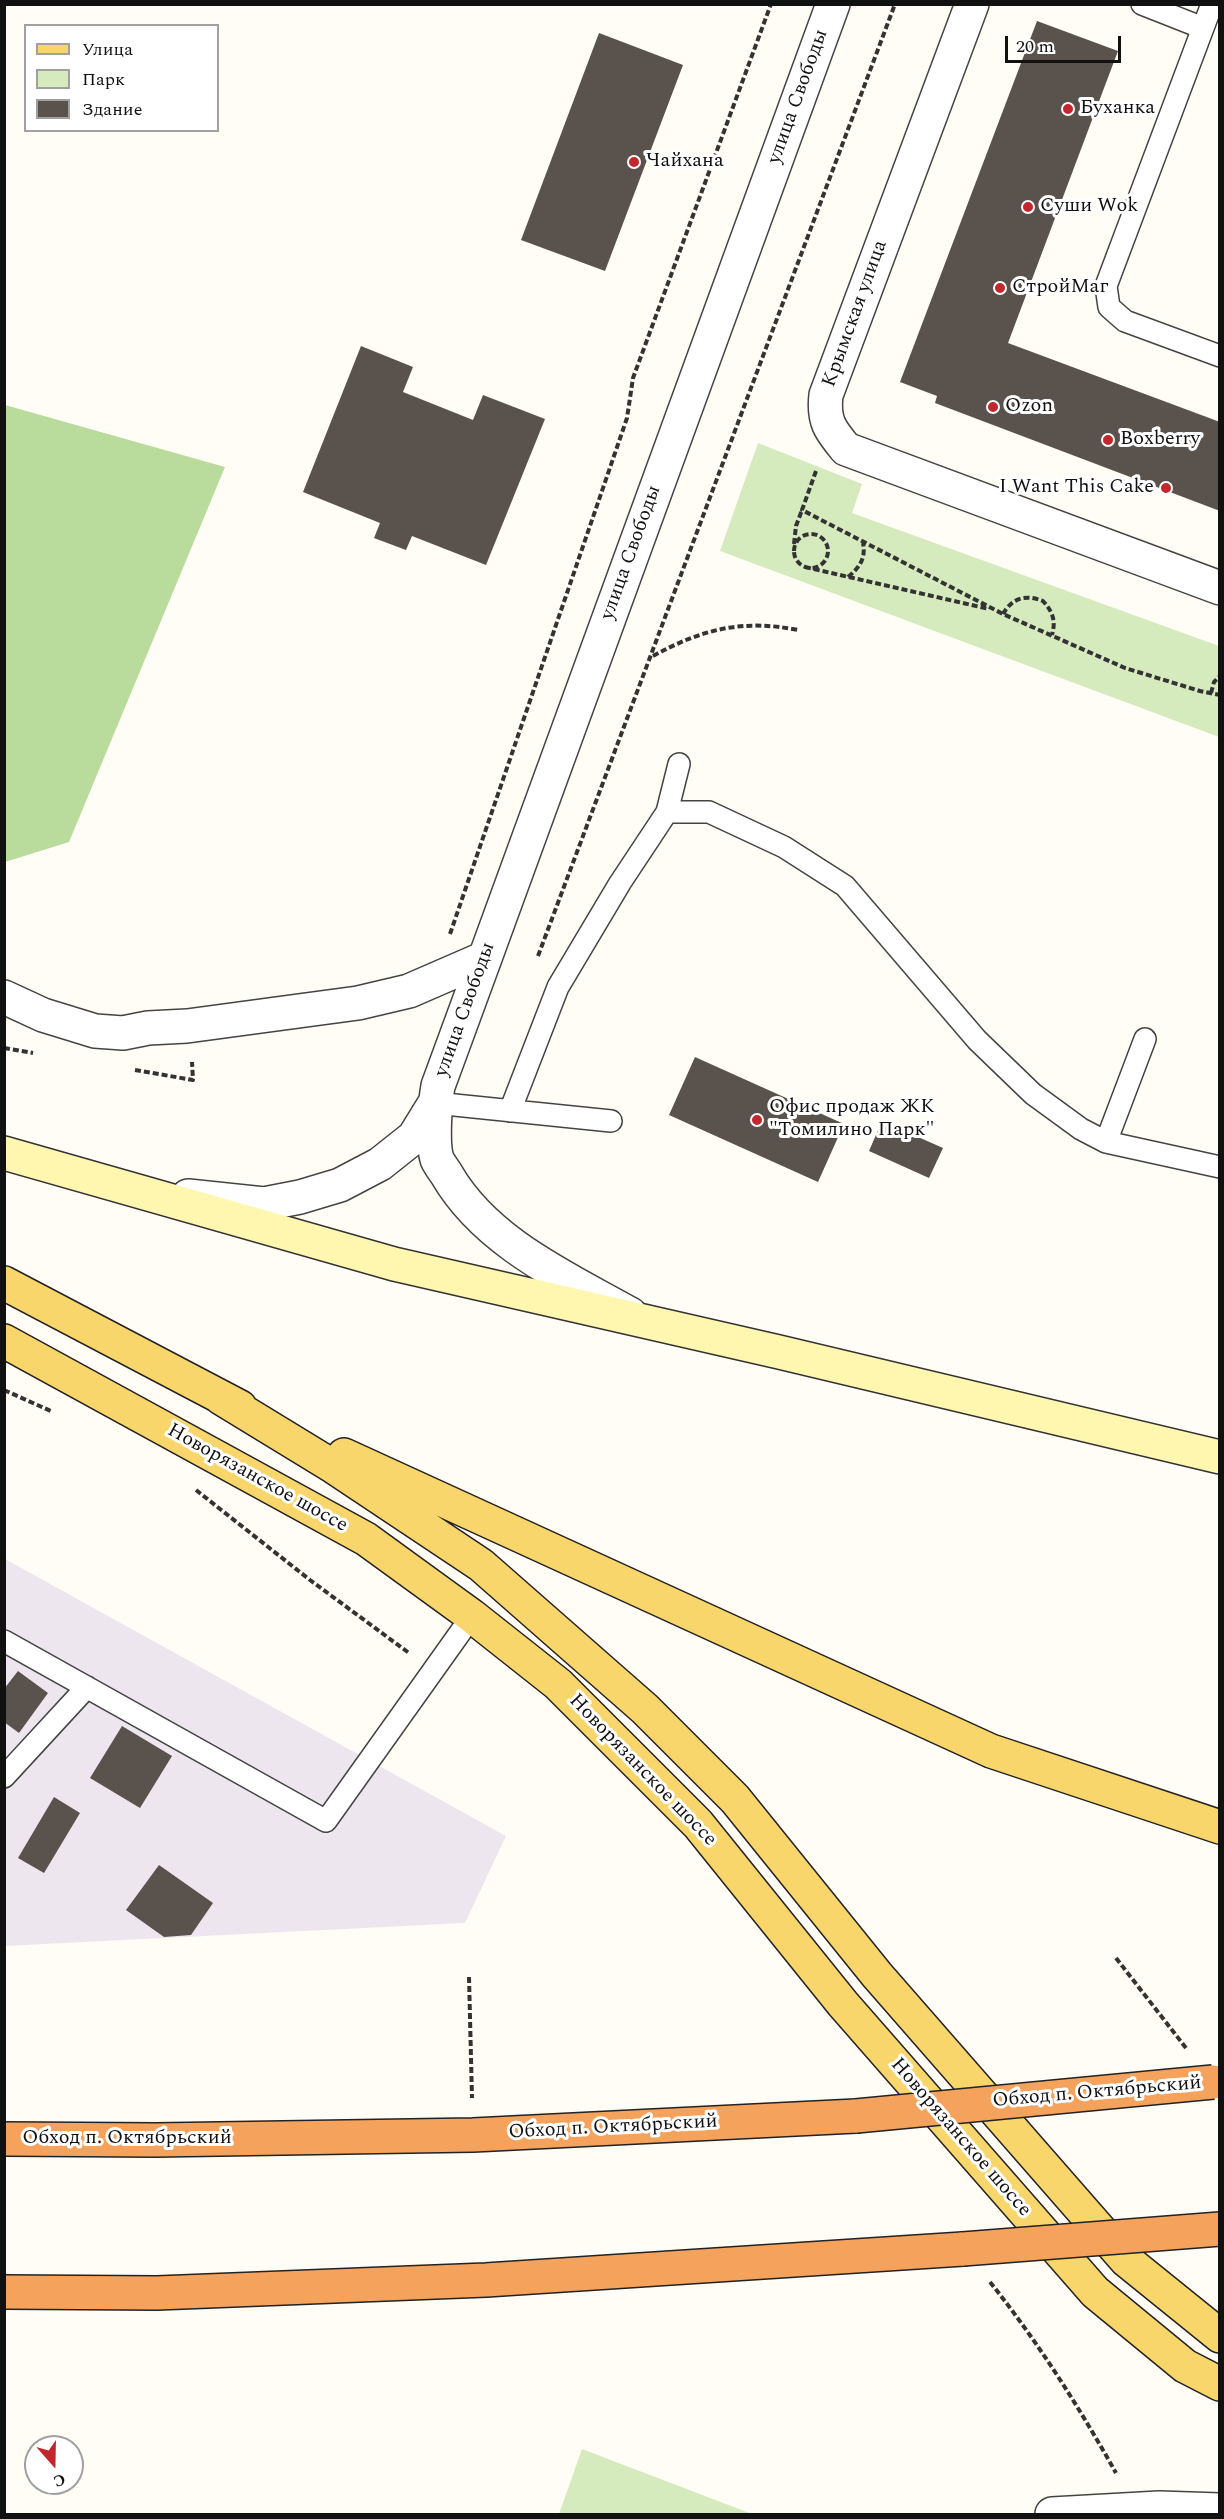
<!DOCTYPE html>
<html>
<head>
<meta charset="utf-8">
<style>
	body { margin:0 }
	#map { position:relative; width:1224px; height:2519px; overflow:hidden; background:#fffdf5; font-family:Spectral,serif }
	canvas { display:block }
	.frame { position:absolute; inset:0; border:6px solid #111; pointer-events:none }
	.legend { position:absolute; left:24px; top:24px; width:195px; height:108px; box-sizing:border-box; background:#fff; border:2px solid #a0a0a0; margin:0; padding:8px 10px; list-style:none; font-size:18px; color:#111 }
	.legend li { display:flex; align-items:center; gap:12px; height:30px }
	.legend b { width:30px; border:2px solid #a0a0a0 }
	.north { position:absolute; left:24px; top:2435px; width:60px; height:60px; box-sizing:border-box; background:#fff; border:2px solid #a0a0a0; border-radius:50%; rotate:160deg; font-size:16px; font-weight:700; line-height:24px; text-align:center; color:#111 }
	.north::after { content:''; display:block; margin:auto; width:21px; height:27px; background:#c4262e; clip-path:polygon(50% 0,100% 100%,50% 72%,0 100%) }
	.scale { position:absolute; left:1005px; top:36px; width:116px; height:27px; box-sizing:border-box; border:3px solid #111; border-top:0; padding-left:8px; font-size:18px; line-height:21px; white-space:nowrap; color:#111; -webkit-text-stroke:4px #fff; paint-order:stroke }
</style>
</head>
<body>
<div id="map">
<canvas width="1224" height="2519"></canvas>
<div class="frame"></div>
<ul class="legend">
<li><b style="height:8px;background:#f9d66b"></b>Улица</li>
<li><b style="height:16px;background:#d5ebbd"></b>Парк</li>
<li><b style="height:16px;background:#5a524d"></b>Здание</li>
</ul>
<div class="north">С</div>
<div class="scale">20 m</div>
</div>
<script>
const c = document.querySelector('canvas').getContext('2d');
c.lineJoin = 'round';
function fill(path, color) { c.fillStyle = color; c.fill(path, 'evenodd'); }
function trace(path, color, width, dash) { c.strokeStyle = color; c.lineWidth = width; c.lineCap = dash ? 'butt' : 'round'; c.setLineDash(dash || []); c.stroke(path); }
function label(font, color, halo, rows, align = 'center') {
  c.font = font + ' Spectral,serif'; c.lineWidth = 6; c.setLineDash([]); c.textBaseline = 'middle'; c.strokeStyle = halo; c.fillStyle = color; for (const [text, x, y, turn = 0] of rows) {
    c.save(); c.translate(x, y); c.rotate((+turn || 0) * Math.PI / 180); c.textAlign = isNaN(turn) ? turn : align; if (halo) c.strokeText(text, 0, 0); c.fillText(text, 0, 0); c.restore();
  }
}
fill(new Path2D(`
	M5,1559L506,1836L465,1923L5,1946Z`), '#eee6ef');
fill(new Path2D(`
	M758,443L862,484L852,513L1219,646V737L720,551Z
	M582,2449L752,2514H559Z`), '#d5ebbd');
fill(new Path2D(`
	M5,405L225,467L69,842L5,862Z`), '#b9dc9c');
fill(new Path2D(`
	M1037,21L1118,51L1008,343L1220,422V511L935,403L937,396L900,382Z
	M599,33L683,65L605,271L521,240Z
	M361,346L413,367L403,392L473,420L483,395L545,419L486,565L412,536L406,550L374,538L380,523L303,492Z
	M695,1057L844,1124L818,1182L669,1115Z
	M882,1121L943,1148L929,1178L869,1151Z
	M18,1671L48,1693L19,1733L4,1722V1689Z
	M122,1726L172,1756L140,1808L90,1778Z
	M54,1797L80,1813L44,1873L18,1858Z
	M159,1865L213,1903L191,1935L164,1937L126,1910Z`), '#5a524d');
const lane = new Path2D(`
	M1142,4L1203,28
	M1212,4L1106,286L1109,307L1125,321L1220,356
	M667,812H709L784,847L845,886L977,1040L1033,1094L1081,1129L1106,1142L1145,1039
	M435,1103L611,1121
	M510,1111L558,987L620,883L667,812L679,764
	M1106,1142L1220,1167
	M4,1641L326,1821L472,1616
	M4,1777L87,1687`);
const street = new Path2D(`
	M972,4L826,395C823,421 830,430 846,449L1220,588
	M4,997L43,1015L95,1031L123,1033L148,1028L187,1026L358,1003L409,991L485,958
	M188,1196L264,1204L300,1197L340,1185L380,1164L414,1137L435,1103
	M630,1314C564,1277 486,1242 447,1175C444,1170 439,1164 437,1159C432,1144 435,1102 438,1086L485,958L833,4
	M1052,2514L1159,2508L1220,2510`);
const secondary = new Path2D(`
	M4,1153L394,1264L779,1352L1220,1457`);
const primary = new Path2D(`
	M4,1283L240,1407
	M4,1341L366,1539L472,1616L558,1684L698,1824L843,2004L1095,2292L1185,2366L1220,2384
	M221,1398L334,1467L481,1565L645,1709L735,1799L877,1975L1126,2260L1220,2336
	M344,1455L991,1751L1220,1827`);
const highway = new Path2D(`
	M4,2139L156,2140L473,2135L856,2116
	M4,2292L157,2293L486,2280L963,2249`);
trace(lane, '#444', 24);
trace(street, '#444', 36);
trace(secondary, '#333', 36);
trace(primary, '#222', 36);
trace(highway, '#222', 36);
trace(new Path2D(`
	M816,471L802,510L1003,614L1125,668L1200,691L1220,695
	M794 551a17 17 0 1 1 34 0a17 17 0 1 1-34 0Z
	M794,544L796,526L802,510
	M805,567L989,609
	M848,577C860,567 866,558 863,543
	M1003,614C1012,598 1025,594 1043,601C1053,612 1056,621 1052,635
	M653,656C702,629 743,619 798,630
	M1211,693L1214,682L1220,676
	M450,934L627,418L633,378L771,4
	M538,956L895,4
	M4,1048L33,1053
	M135,1070L193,1080L192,1062
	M4,1390L53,1412
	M196,1490L310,1580L409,1653
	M1116,1958L1186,2048
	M469,1977L472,2098
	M990,2282C1038,2342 1079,2407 1116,2473`), '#333', 4, [6, 3]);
trace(lane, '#fff', 21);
trace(street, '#fff', 33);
trace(secondary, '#fff6b0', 33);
trace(primary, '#f9d66b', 33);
trace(highway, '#f5a25d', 33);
const highwayBridge = new Path2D(`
	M856,2116L1213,2082
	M963,2249L1220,2229`);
trace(highwayBridge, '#222', 36, []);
trace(highwayBridge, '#f5a25d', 33);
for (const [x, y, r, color] of [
	[1068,109,6,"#c4262e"],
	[634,162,6,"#c4262e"],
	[1028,207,6,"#c4262e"],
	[1000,288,6,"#c4262e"],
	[993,407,6,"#c4262e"],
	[1108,440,6,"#c4262e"],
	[1166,488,6,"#c4262e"],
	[757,1120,6,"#c4262e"]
]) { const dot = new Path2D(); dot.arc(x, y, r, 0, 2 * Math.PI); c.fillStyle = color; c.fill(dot); trace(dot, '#fff', 2); }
label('20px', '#111', '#fff', [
	["улица Свободы",799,97,-70],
	["Крымская улица",856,314,-70],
	["улица Свободы",632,553,-70],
	["улица Свободы",466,1010,-70],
	["Новорязанское шоссе",257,1479,29],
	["Новорязанское шоссе",642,1771,46],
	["Обход п. Октябрьский",1097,2093,-5],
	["Обход п. Октябрьский",613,2128,-3],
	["Новорязанское шоссе",960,2138,49],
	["Обход п. Октябрьский",127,2139]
]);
label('20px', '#111', '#fff', [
	["Буханка",1080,109],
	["Чайхана",646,162],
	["Суши Wok",1040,207],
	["СтройМаг",1012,288],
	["Ozon",1005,407],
	["Boxberry",1120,440],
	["I Want This Cake",1154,488,"right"],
	["Офис продаж ЖК",769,1108],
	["\"Томилино Парк\"",769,1131]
], 'left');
</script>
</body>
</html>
